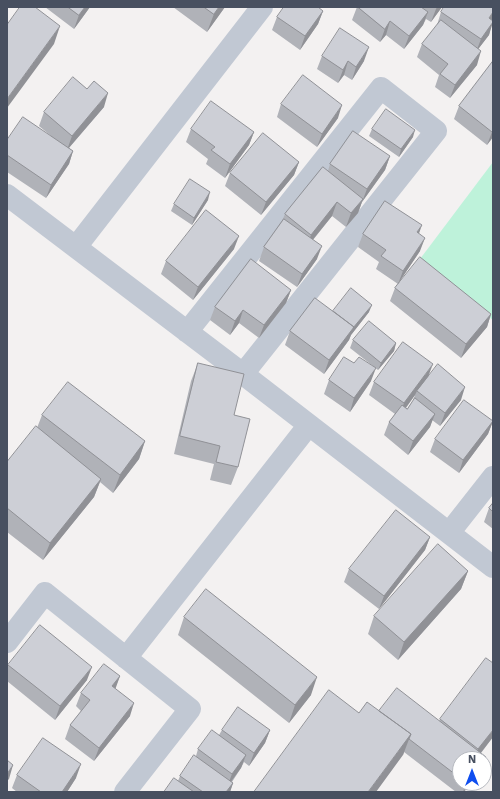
<!DOCTYPE html>
<html>
<head>
<meta charset="utf-8">
<style>
	body { margin:0 }
	#map { position:relative; width:500px; height:799px; overflow:hidden; background:#f3f1f1; font-family:"Work Sans",sans-serif }
	canvas { display:block }
	.frame { position:absolute; inset:0; border:8px solid #485060; pointer-events:none }
	.north { position:absolute; left:452px; top:751px; width:40px; height:40px; box-sizing:border-box; background:#fff; border:1px solid #b6b9bf; border-radius:50%; rotate:0deg; font-size:11px; font-weight:700; line-height:16px; text-align:center; color:#485060 }
	.north::after { content:''; display:block; margin:auto; width:14px; height:18px; background:#0f4eef; clip-path:polygon(50% 0,100% 100%,50% 72%,0 100%) }
</style>
</head>
<body>
<div id="map">
<canvas width="500" height="799"></canvas>
<div class="frame"></div>
<div class="north">N</div>
</div>
<script>
const c = document.querySelector('canvas').getContext('2d');
c.lineJoin = 'round';
function fill(path, color) { c.fillStyle = color; c.fill(path, 'evenodd'); }
function trace(path, color, width, dash) { c.strokeStyle = color; c.lineWidth = width; c.lineCap = dash ? 'butt' : 'round'; c.setLineDash(dash || []); c.stroke(path); }
fill(new Path2D(`
	M493,162V320L417,263Z`), '#bef2da');
trace(new Path2D(`
	M7,195L243,374L493,567
	M76,247L262,7
	M187,332L381,88L436,131L243,374
	M449,533L493,477
	M7,642L45,593L190,709L125,792
	M126,658L308,426`), '#c1c8d3', 22);
fill(new Path2D(`
	M45,7H90L74,29Z
	M173,7H225L207,32Z
	M357,7H442L431,22L426,19L423,25L404,49L386,35L380,42L352,20Z
	M323,11L318,24L300,50L272,30L277,17Z
	M441,12L492,21L489,35L478,49L477,65L450,98L435,87L439,75L417,57L422,44L437,25Z
	M322,56L364,61L352,80L344,75L338,83L317,69Z
	M493,61V137L487,145L454,119L459,106Z
	M281,104L338,118L317,147L277,117Z
	M104,107L69,148L73,151L69,164L46,198L7,172V140L51,136L39,126L44,112Z
	M191,129L254,132L249,145L225,178L206,164L208,159L186,142Z
	M372,129L413,137L399,157L369,136Z
	M390,156L385,170L362,202L358,213L346,227L332,216L313,240L317,259L297,287L259,261L264,247L282,221L285,214L328,171L330,164Z
	M299,162L294,175L261,215L225,186L230,173Z
	M208,200L192,225L171,211L174,204Z
	M419,233L420,251L399,282L491,314L487,327L461,358L390,301L395,288L398,284L376,269L379,262L358,247L363,234Z
	M234,249L193,300L161,274L166,261Z
	M291,290L286,303L259,338L239,323L230,335L210,320L215,307Z
	M333,311L369,312L351,335L349,340L324,374L285,345L290,331Z
	M353,340L396,343L394,351L378,370L350,348Z
	M198,363L234,415L238,467L231,485L210,480L214,464L174,454L191,381Z
	M354,363L371,381L350,412L324,394L329,380Z
	M429,375L461,400L440,426L432,420L430,427L408,455L384,435L389,422L395,414L369,395L374,382ZM415,395L413,401L407,409L406,408Z
	M42,415L145,441L139,459L113,493L100,482L94,497L43,560L7,532V462L37,428Z
	M493,421L488,434L459,473L430,452L435,439Z
	M493,503V529L484,522L489,508Z
	M430,537L425,550L379,609L344,582L349,569Z
	M468,571L461,589L398,660L368,634L374,616Z
	M184,617L311,695L289,723L178,635Z
	M8,665L87,680L55,720L7,681V667Z
	M120,676L115,688L130,716L94,761L65,739L70,725L81,711L76,706L81,693Z
	M379,711L439,721L440,719L493,737L481,753L486,757L484,762V759H460V783H471L464,792H456L404,752L403,755L359,713Z
	M222,730H270L265,743L249,766L244,762L241,768L232,782L233,783L230,792H164L178,781L180,776L196,756L198,749L219,735Z
	M17,775L76,778L67,792H17L12,788Z`), '#b0b2b8');
fill(new Path2D(`
	M85,7H90L74,29L79,15Z
	M219,7H225L207,32L214,14Z
	M437,7H442L431,22L436,9Z
	M323,11L318,24L300,50L305,36Z
	M428,12L423,25L404,49L409,36Z
	M493,12V19L484,32L489,18Z
	M390,21L386,35L380,42L385,29Z
	M493,22L489,35L476,52L481,39Z
	M60,26L54,44L7,108V99Z
	M369,47L364,61L352,80L356,67Z
	M481,51L477,65L450,98L455,85Z
	M348,61L344,75L338,83L343,70Z
	M108,93L104,107L67,150L72,136Z
	M342,105L338,118L317,147L322,134Z
	M415,130L413,137L399,157L401,149Z
	M493,130V137L487,145L492,132Z
	M254,132L249,145L225,178L230,164Z
	M73,151L69,164L46,198L51,185Z
	M390,156L385,170L362,202L367,189Z
	M299,162L294,175L261,215L266,202Z
	M210,192L208,200L192,225L194,218Z
	M363,199L358,213L346,227L351,213Z
	M337,202L332,216L306,248L311,235Z
	M422,225L417,239V232Z
	M239,236L234,249L193,300L198,287Z
	M425,238L420,251L398,284L403,271Z
	M322,246L317,259L297,287L302,274Z
	M291,290L286,303L259,338L264,325Z
	M372,305L369,312L351,335L349,340L324,374L329,360L354,327Z
	M243,310L239,323L230,335L235,321Z
	M491,314L487,327L461,358L466,344Z
	M396,343L394,351L378,370L381,363Z
	M433,364L428,377L417,391L415,395L399,417L404,403Z
	M376,368L371,381L350,412L354,398Z
	M465,387L461,400L440,426L445,413Z
	M435,414L430,427L408,455L413,441Z
	M493,421L488,434L459,473L463,460Z
	M145,441L139,459L113,493L120,475Z
	M101,479L94,497L43,560L50,543Z
	M430,537L425,550L379,609L384,596Z
	M468,571L461,589L398,660L404,642Z
	M92,667L87,680L55,720L60,706Z
	M120,676L115,690L112,686Z
	M317,677L311,695L289,723L295,705Z
	M134,703L130,716L94,761L99,748Z
	M270,730L265,743L249,766L254,753Z
	M493,730V737L476,759H475L478,749Z
	M411,734L403,755L376,792H368Z
	M246,755L241,768L227,787L232,774Z
	M81,764L76,778L67,792H62Z
	M13,765L9,779L7,781V774Z
	M233,783L230,792H226Z
	M466,783H471L464,792H463Z`), '#909196');
const building = new Path2D(`
	M20,7H35L60,26L7,99V25Z
	M68,7H85L79,15Z
	M204,7H219L214,14Z
	M284,7H318L323,11L305,36L277,17Z
	M358,7H421L428,12L409,36L390,21L385,29Z
	M444,7H493V12L489,18L493,21V22L481,39L441,12Z
	M441,20L481,51L455,85L440,74L448,64L422,44Z
	M340,28L369,47L356,67L348,61L343,70L322,56Z
	M493,61V130L492,132L459,106Z
	M303,75L342,105L322,134L281,104Z
	M73,77L87,89L94,81L108,93L72,136L44,112Z
	M211,101L254,132L230,164L211,150L215,147L191,129Z
	M386,109L415,130L401,149L372,129Z
	M23,117L73,151L51,185L7,155V140Z
	M353,131L390,156L367,189L330,164Z
	M263,133L299,162L266,202L230,173Z
	M323,167L363,199L351,213L337,202L311,235L285,214Z
	M190,179L210,192L194,218L174,204Z
	M385,201L422,225L417,232L425,238L403,271L381,256L386,250L363,234Z
	M206,210L239,236L198,287L166,261Z
	M284,219L322,246L302,274L264,247Z
	M420,257L491,314L466,344L395,288Z
	M251,259L291,290L264,325L243,310L235,321L215,307Z
	M351,288L372,305L353,328L354,327L333,311Z
	M315,298L354,327L329,360L290,331Z
	M369,321L396,343L381,363L353,340Z
	M403,342L433,364L404,403L374,382Z
	M344,357L354,363L359,357L376,368L354,398L329,380Z
	M198,363L244,374L234,415L250,419L238,467L216,462L220,446L180,436Z
	M438,364L465,387L445,413L417,391Z
	M68,382L145,441L120,475L42,415Z
	M415,398L435,414L413,441L389,422L402,405L407,409Z
	M464,400L493,421L463,460L435,439Z
	M36,426L101,479L50,543L7,508V462Z
	M493,503V512L489,508Z
	M396,510L430,537L384,596L349,569Z
	M438,544L468,571L404,642L374,616Z
	M206,589L317,677L295,705L184,617Z
	M40,625L92,667L60,706L8,665Z
	M486,658L493,663V730L478,749L440,719Z
	M104,664L120,676L112,686L134,703L99,748L70,725L90,700L81,693Z
	M397,688L486,757L484,760L460,759V778L409,739L411,734L379,711Z
	M329,690L359,713L367,702L411,734L368,792H254Z
	M238,707L270,730L254,753L222,730Z
	M212,730L246,755L232,774L198,749Z
	M43,738L81,764L62,792H41L17,775Z
	M194,755L233,783L226,792H203L180,776Z
	M7,760L13,765L7,774Z
	M174,778L194,792H164Z`);
fill(building, '#cdcfd6');
trace(building, '#909196', 1);
</script>
</body>
</html>
